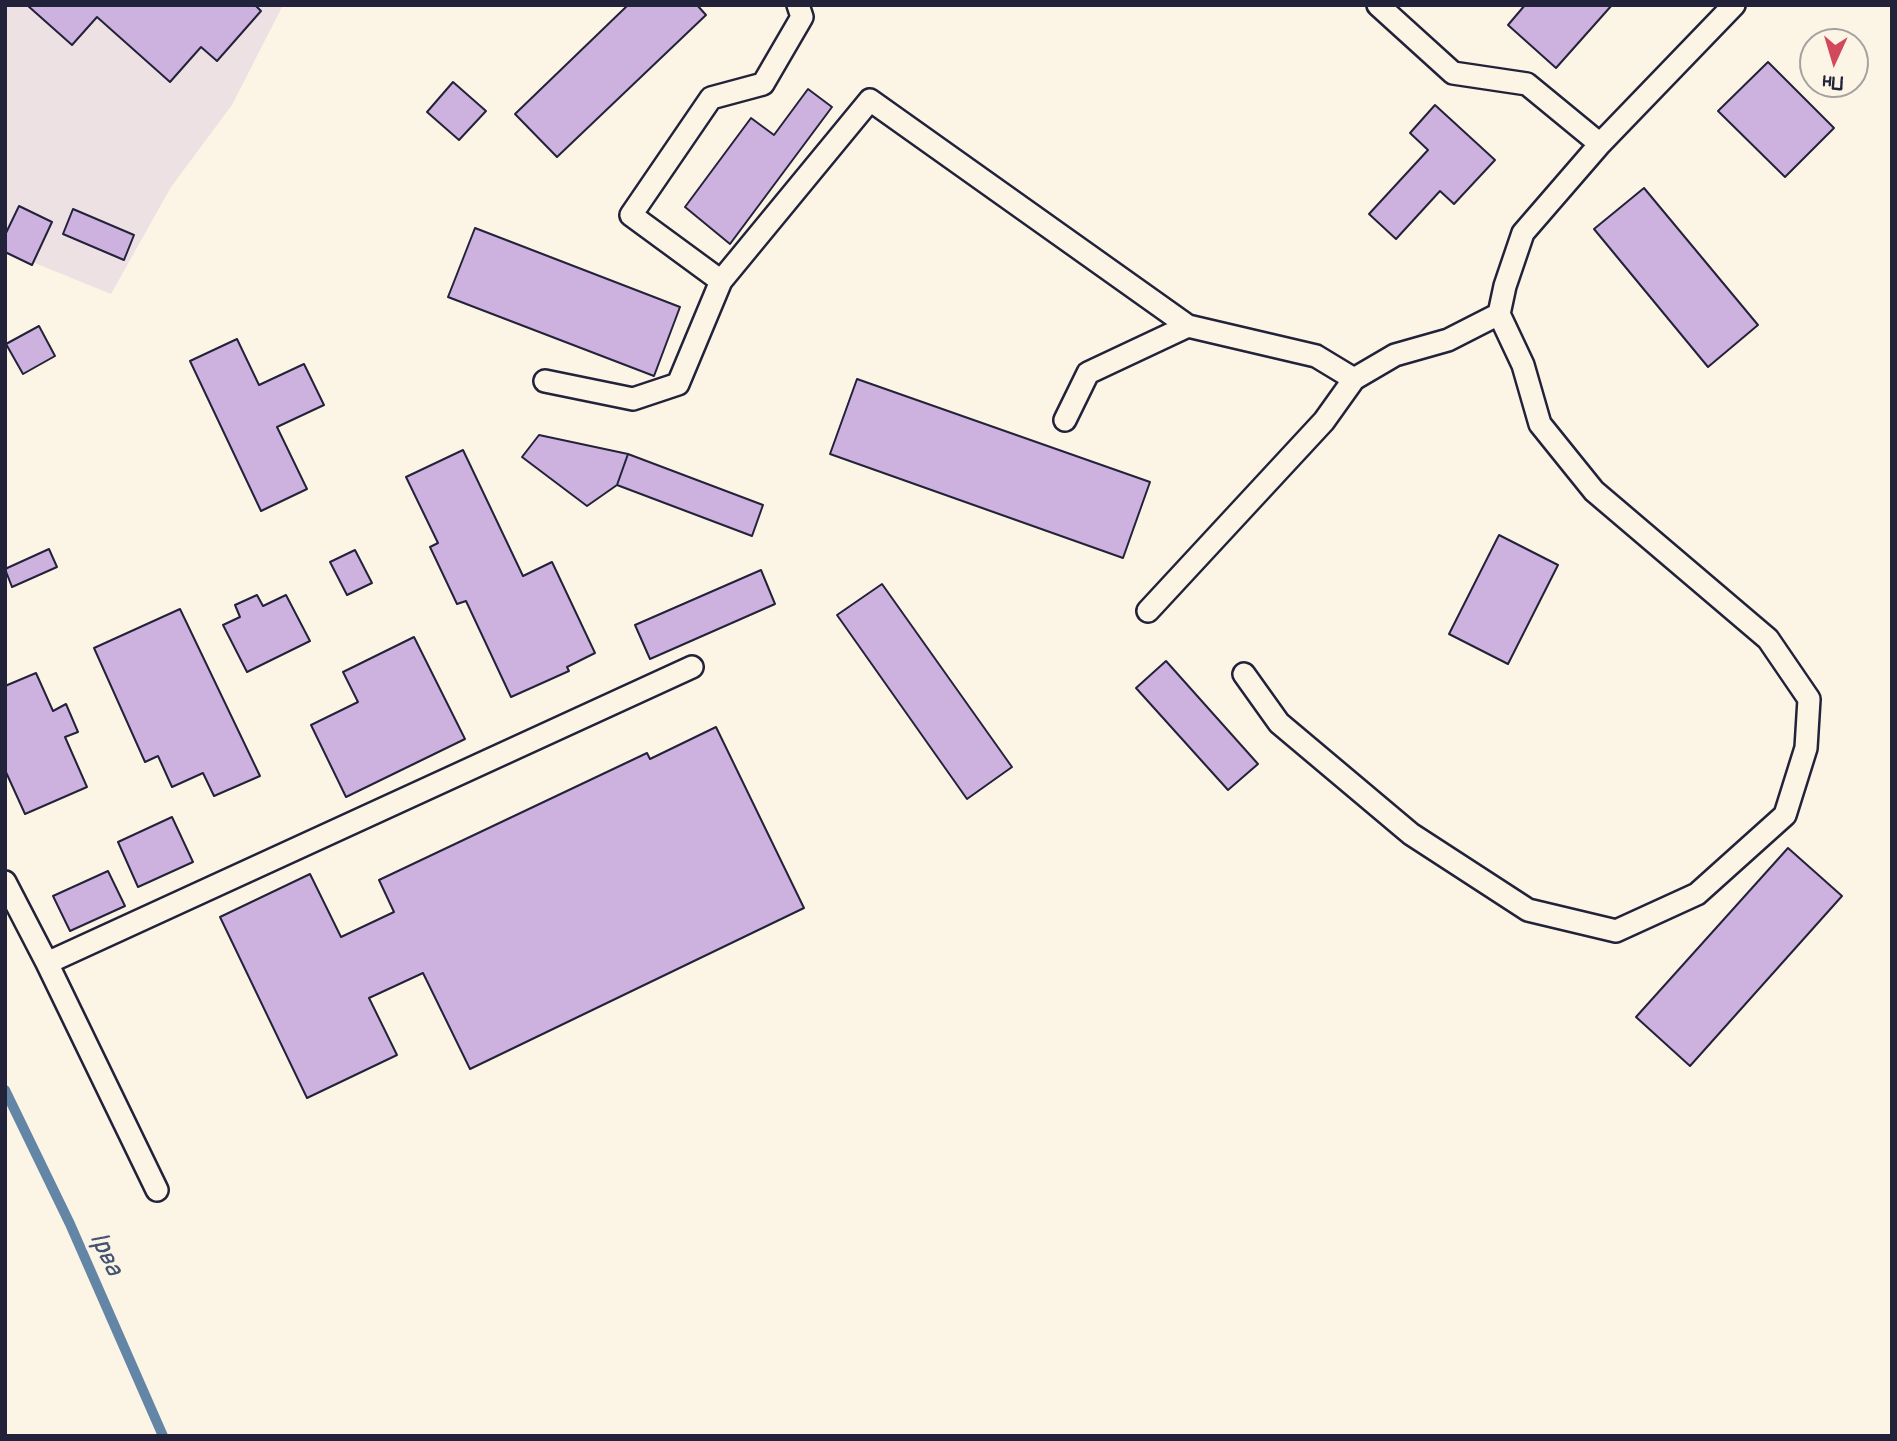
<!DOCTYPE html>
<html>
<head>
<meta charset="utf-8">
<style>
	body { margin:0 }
	#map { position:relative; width:1897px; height:1441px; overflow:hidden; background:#fcf5e5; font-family:Pangolin,sans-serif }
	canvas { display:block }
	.frame { position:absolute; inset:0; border:7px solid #22223b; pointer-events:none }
	.north { position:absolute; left:1799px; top:28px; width:70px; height:70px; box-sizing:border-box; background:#fcf5e5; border:2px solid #a5a1a1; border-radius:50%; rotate:184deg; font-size:19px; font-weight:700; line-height:28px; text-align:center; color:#22223b }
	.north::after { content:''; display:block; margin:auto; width:24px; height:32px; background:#d1495b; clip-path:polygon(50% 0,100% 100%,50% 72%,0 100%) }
</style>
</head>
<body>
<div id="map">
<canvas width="1897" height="1441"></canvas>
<div class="frame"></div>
<div class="north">Пн</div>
</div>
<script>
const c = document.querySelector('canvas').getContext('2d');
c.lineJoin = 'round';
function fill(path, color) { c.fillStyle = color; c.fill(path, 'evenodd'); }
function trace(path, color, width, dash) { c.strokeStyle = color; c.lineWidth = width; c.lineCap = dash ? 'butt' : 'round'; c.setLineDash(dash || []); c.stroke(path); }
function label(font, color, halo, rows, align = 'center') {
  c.font = font + ' Pangolin,sans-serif'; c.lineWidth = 6; c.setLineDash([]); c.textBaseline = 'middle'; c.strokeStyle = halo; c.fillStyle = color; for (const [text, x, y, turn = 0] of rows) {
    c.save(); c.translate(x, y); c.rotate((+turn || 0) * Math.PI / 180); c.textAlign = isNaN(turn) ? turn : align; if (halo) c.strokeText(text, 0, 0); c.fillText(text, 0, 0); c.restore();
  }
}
fill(new Path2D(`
	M5,5H283L232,105L171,187L111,294L5,251Z`), '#eee1e3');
trace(new Path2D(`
	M5,1090L70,1224L163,1436`), '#6386a7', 10);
const building = new Path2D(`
	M27,5H255L261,11L217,61L201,47L170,82L97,17L72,45Z
	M628,5H697L706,15L557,157L515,114Z
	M1525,5H1612L1556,68L1508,25Z
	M1768,62L1834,128L1785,177L1718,111Z
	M453,82L486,111L459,140L427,112Z
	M808,89L832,107L730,244L685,207L751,118L774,135Z
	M1435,105L1495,160L1454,204L1440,191L1396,239L1369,214L1428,150L1410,133Z
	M1644,188L1758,325L1708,367L1594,229Z
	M19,206L52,222L32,265L5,252V235Z
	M73,209L134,235L124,260L63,234Z
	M475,228L680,307L654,376L448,297Z
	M39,326L55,356L23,374L6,344Z
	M237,339L259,385L304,364L324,405L277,427L307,489L261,511L190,361Z
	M857,379L1150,482L1123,558L830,454Z
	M539,435L628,454L617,485L587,506L522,457Z
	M463,450L523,576L552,562L595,653L567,667L569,671L511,697L466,601L457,604L430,547L438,543L406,477Z
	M628,454L763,505L752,536L617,485Z
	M1499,535L1558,565L1508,664L1449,634Z
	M49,549L57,567L12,587L5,569Z
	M355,550L372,583L347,595L330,562Z
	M761,570L775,604L650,659L635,625Z
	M882,584L1012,767L967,799L837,615Z
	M257,595L263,606L286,595L310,641L247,672L223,625L240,617L235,605Z
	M180,609L260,776L214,796L203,773L172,787L158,756L145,762L94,648Z
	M414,637L465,739L346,797L311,725L358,702L343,672Z
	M1166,661L1258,764L1228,790L1136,688Z
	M36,673L53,711L66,704L78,732L65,737L87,787L25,814L5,770V686Z
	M716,727L804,908L470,1069L423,973L369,998L397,1055L307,1098L220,917L310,874L341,937L394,912L379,880L647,753L650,759Z
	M172,817L193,862L138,887L118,842Z
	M1788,848L1842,896L1690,1066L1636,1017Z
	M108,871L125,906L70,931L53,896Z`);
fill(building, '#cdb1de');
trace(building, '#22223b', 2);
const service = new Path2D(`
	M1378,5L1453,73L1527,84L1600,144
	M721,281L631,215L711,98L763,84L802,17L798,5
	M545,381L633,399L678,384L721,281L870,100L1188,326L1316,356L1354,379
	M1065,420L1088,373L1188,326
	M1148,611L1324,421L1354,379L1395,355L1448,340L1499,314
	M1244,674L1279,723L1411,834L1528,910L1616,931L1697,894L1785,815L1806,748L1809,699L1768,639L1594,491L1540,424L1523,365L1499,314L1505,286L1523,233L1600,144L1734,5
	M5,882L47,963L692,667
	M47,963L157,1190`);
trace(service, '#22223b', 26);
trace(service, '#fcf5e5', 21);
label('italic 26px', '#435471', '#fcf5e5', [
	["Ірва",105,1254,65]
]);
</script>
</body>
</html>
